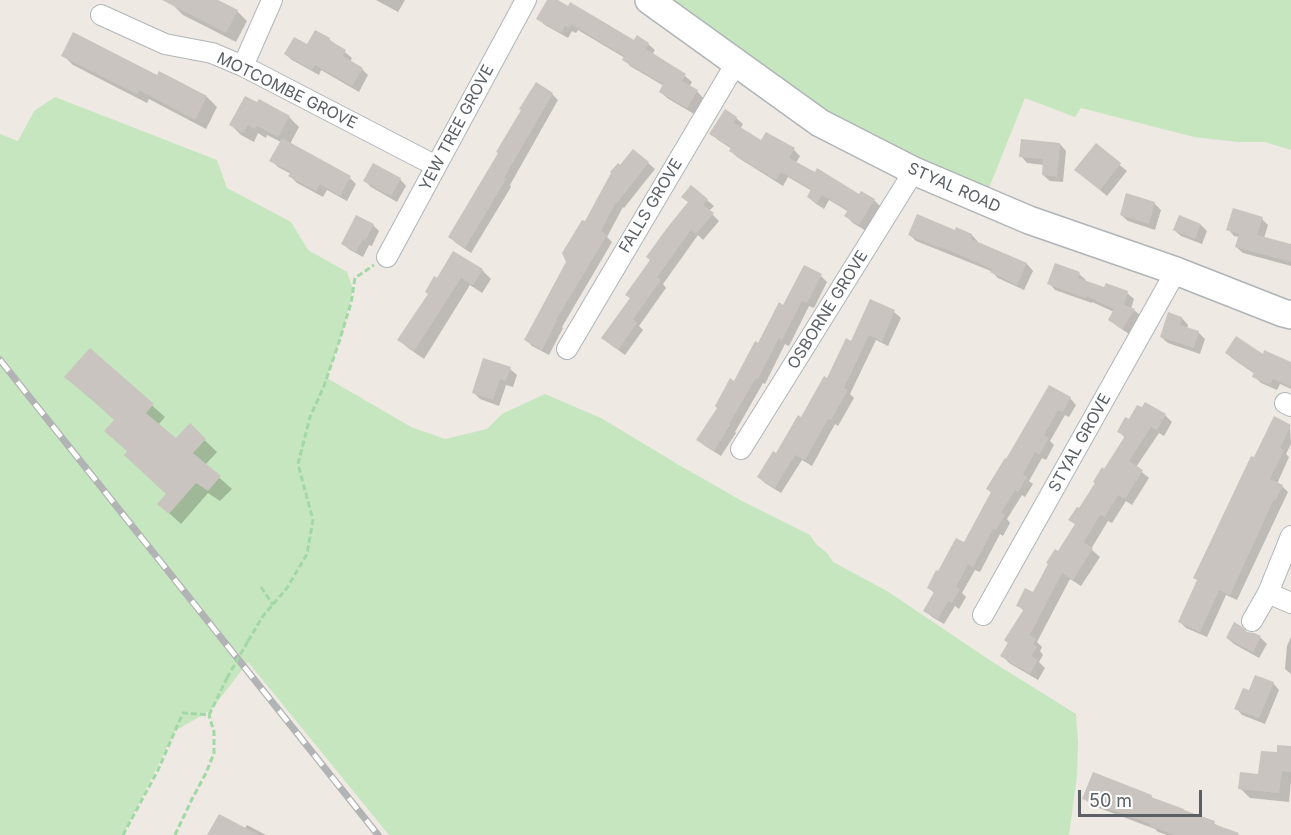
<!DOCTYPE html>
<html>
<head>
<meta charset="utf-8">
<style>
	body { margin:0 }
	#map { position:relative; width:1291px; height:835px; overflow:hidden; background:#eee9e3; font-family:Inter,sans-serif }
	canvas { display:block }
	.scale { position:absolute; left:1078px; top:790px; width:124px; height:27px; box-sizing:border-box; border:3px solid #5b6064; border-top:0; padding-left:8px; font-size:18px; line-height:21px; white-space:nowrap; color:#5b6064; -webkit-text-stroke:4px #fff; paint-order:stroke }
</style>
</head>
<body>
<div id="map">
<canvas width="1291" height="835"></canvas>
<div class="scale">50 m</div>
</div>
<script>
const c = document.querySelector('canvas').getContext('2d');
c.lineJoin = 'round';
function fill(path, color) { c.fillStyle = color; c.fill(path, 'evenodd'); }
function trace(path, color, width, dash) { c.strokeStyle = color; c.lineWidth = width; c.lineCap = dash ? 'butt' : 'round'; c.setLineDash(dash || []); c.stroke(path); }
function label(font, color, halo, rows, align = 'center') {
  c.font = font + ' Inter,sans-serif'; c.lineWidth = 4.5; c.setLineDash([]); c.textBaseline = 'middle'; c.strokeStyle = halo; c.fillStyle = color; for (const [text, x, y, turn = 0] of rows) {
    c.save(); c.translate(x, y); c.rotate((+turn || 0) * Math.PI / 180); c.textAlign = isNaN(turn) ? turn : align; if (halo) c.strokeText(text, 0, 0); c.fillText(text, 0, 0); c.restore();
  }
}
fill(new Path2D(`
	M663,0H1291V150L1265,142H1239L1194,137L1081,108L1075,117L1025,98L987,193L833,121Z
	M55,97L217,160L227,188L291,222L308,250L347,272L353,289L343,331L327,378L411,427L445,439L487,429L502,414L545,394L601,418L679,465L742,501L810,535L816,544L827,553L833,562L887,591L991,661L1076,714L1078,743L1077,776L1069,835H389L248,662L211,710L175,731L123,835H0V134L18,141L34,111Z`), '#c6e6bf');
fill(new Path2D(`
	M176,0H215L237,11L247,21L236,42L183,15L173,5Z
	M376,0H405L398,12Z
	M549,0H555L634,42L648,44L655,50L652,55L685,76L692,82L689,87L697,91L703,98L694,114L667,98L660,91L664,86L630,66L624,59L625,58L578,30L576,33L572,31L568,38L545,25L538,19Z
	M329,39L352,58L350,62L362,69L368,75L359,92L321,70L319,75L292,60L285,54Z
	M63,55L158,77L160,73L207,97L217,107L206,129L149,99L147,103L73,65Z
	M552,94L558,100L510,185L511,187L471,253L456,243L450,237Z
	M289,117L299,127L290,144L350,178L356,184L347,201L327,190L323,197L297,183L290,176L291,174L278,167L271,160L281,142L267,135L266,138L258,133L254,142L241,135L231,125Z
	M736,118L743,124L740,129L762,142L794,150L800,156L796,163L859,196L862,193L874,200L881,207L866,231L853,223L846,216L849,212L829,200L824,209L815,203L808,197L812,191L788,177L783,186L737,157L731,151L732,149L718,140L711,133Z
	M1060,144L1066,151L1063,182L1050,181L1043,175L1044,165L1027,163L1021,156Z
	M1096,145L1127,171L1107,196L1083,176Z
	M648,163L655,169L624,208L623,207L607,237L612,242L562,327L563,328L549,355L532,346L526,340L568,262L585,223L621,167Z
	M400,179L406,186L397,202L371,187L364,180Z
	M692,187L714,206L709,211L719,221L703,240L698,235L663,284L666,288L639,326L643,330L625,355L610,344L631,299L689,203Z
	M1154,203L1161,210L1155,230L1128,221L1121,215Z
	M1262,219L1268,225L1264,238L1291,245V266L1243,253L1236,247L1239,237L1234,236L1228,229Z
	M373,225L379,231L372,246L369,245L363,257L350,250L343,244Z
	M1201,225L1207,231L1202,244L1181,236L1174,230Z
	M955,232L972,235L978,242L977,243L1027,264L1033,271L1024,290L998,278L991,271L916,241L910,235Z
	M482,270L491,279L482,293L470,285L424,359L408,348L399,339L429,295L435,279Z
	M1079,274L1086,280L1085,282L1105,289L1127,293L1134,299L1131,309L1134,310L1141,316L1129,334L1117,326L1110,320L1114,312L1092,302V303L1055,290L1049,283Z
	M821,276L827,282L814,308L809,306L789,346L785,344L765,384L763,383L735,432L736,433L721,456L705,446L698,440L784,307Z
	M871,301L894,312L901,318L888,346L876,340L850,394L854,398L838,426L835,424L812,466L802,460L781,493L765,483L758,477L776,456L852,343Z
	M1182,318L1188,325L1187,329L1199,333L1205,339L1200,354L1168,343L1161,337Z
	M90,350L165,417L158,425L176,440L190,426L217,452L205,465L232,489L220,501L208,493L181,524L159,504L167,494L128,452L116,420L78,388L66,377Z
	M1227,353L1263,356L1291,364V389L1280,384L1277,390L1261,383L1254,376L1255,374L1233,359Z
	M510,369L517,375L513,387L506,385L499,406L480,399L474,393Z
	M1050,387L1070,398L1076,405L1069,417L1065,415L1050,441L1054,445L1046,460L1042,458L1029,481L1033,484L1025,497L1022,495L1007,519L1010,523L1003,536L1000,534L980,572L975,570L962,593L966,597L959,609L955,606L944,624L932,617L925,611L935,594L928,587L965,544L992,494L988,489L1007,461Z
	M1165,415L1172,422L1164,436L1159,433L1136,467L1149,478L1132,505L1126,501L1112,523L1108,521L1091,549L1100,557L1081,586L1070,579L1037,642L1042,647L1040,651L1043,655L1039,662L1045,668L1038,680L1009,663L1002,655L1024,611L1018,605L1034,595L1076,525L1070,520L1080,509L1125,438L1119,431L1129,421Z
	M1290,426L1291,444L1286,454L1289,457L1277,484L1282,486L1288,492L1237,600L1226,595L1207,637L1186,628L1179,621L1255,459Z
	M1260,637L1267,644L1259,658L1234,644L1227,638Z
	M1291,637V674L1285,669L1287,646Z
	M1273,683L1279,690L1265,724L1242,715L1236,708L1250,692Z
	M1291,748V781L1289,802L1250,798L1240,788L1260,776L1278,754Z
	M1151,796L1154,800L1214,823L1219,828L1238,835H1167L1158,832L1155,829L1091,805L1084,798Z
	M247,825L266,835H209L244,829Z`), '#0003');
fill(new Path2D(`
	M162,0H218L238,10L226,33Z
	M547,0H558L568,6L570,2L634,40L637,35L649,43L646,49L686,74L682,81L698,90L687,108L659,92L663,84L622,60L624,56L571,24L569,28L565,26L561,33L536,19Z
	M315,30L330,38L329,40L346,50L343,56L363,68L352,86L315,65L312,70L284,54L294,37L307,44Z
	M73,32L157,75L159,71L207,96L195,120L139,90L137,94L61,56Z
	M536,82L553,93L504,178L506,179L465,248L448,237L498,153L496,152L521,110L519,109Z
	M245,96L257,102L259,99L290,116L278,137L257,126L255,129L248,125L243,133L229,125Z
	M725,109L737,117L734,123L761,140L766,132L795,148L789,158L815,172L817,168L859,194L861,191L875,199L859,225L844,216L848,210L822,195L817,203L807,197L811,189L781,172L776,180L729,151L731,147L709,134Z
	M282,138L351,176L340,196L320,184L316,191L288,176L291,172L269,161Z
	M1021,139L1060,143L1057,177L1042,175L1043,159L1019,157Z
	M1096,143L1121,163L1100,190L1074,170Z
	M633,149L649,162L617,203L616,202L601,231L607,235L556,320H557L542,350L524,340L566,262L562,253L582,220L585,221L611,173L610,172L618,163L620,165Z
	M373,163L401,178L391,196L363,181Z
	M691,185L708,199L703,205L714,213L696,234L691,230L657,277L661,280L633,319L637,323L618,350L601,338L630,298L625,295L650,260L646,257L667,228L688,202L681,197Z
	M1126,193L1155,202L1149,224L1120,215Z
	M1233,208L1263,217L1257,235L1291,244V262L1235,247L1239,234L1226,230Z
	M917,214L955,230L956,227L972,234L971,239L1027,263L1017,285L990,272L992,269L941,247L940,248L908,235Z
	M356,215L374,224L365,241L363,239L356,252L341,244Z
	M1179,215L1201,224L1195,239L1173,230Z
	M453,251L483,269L473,285L461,278L414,351L397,340L428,294L425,292L434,276L437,278Z
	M1055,263L1080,272L1078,278L1104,287L1106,283L1128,291L1124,305L1135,309L1122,329L1108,320L1114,309L1086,296L1085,298L1047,284Z
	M804,265L822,274L807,303L802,301L782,340L779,338L758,379L756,378L729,424L730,425L714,451L696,440L717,408L715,406L730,378L734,381L755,341L758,343L779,302L783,305Z
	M870,299L895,310L882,341L869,335L844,388L848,390L831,420L828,419L805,460L795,455L775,488L757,477L773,451L776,453L798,415L801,417L824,376L827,378L846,338L851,341Z
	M1168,312L1182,317L1180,325L1199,331L1194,348L1160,337Z
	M1236,336L1263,354L1264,350L1291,362V387L1273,379L1270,385L1252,377L1254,372L1225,353Z
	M90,348L154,404L146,413L176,438L190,423L206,439L193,453L221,476L208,491L196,483L169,514L157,504L166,494L124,455L127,451L104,431L114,420L90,398L64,377Z
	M483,358L511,367L506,381L500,379L493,400L472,393Z
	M1049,385L1071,397L1063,412L1058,410L1044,435L1049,438L1039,455L1035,452L1023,474L1027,477L1018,492L1015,490L1001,513L1005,515L996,530L993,529L973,567L968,564L956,587L960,589L952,603L948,601L938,619L923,611L934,592L927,588L936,570L938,571L956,538L964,542L991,492L986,489L1005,458L1006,459Z
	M1145,402L1166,414L1157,430L1151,427L1129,461L1143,470L1125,499L1118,495L1105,517L1100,515L1084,542L1093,548L1073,580L1062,573L1030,635L1036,639L1033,644L1037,647L1031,656L1038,660L1030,674L1000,656L1008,643L1004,640L1024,609L1016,606L1025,588L1033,592L1048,564L1046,563L1055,549L1058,551L1075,524L1068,520L1077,507L1079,508L1095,483L1093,482L1102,467L1104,469L1125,436L1117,432L1125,417L1129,419L1137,405L1142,407Z
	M1274,416L1291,425L1280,448L1284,450L1270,479L1283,485L1276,500L1274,499L1230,595L1219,590L1200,632L1178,622L1197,580L1193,578L1206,551L1251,456L1254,457Z
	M1234,622L1241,626L1247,632L1254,633L1261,636L1253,652L1226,638Z
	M1255,675L1274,682L1259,718L1234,709L1243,688L1249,690Z
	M1277,745L1291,746V772L1282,771L1279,793L1238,789L1240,772L1258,774L1261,751L1277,752Z
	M1093,772L1152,795L1151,797L1184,809V810L1215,821L1214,824L1239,833L1238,835H1175L1150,826L1151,824L1082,799Z
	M219,814L259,835H207Z`), '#c9c4bf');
const street = new Path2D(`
	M101,15L165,44L212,53L243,66L436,166
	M243,66L272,0
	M387,257L526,0
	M567,349L736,63
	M1285,403L1291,406
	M741,449L914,171
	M1291,536L1268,593L1291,603
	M983,615L1176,271
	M1252,621L1268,593`);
const secondary = new Path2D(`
	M649,0L820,123L914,171L1029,220L1176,271L1283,313L1291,315`);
trace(street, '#b0b5b8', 22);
trace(secondary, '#afb4b8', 30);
trace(new Path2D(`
	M261,587L273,605
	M248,641L263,616L287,588L307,554L313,520L298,464L310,417L324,386L340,339L351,303L355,278L374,265
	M123,835L158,770L183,713L209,715L227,678
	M175,835L192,799L206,773L214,753V732L209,715`), '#a2d8a6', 3, [6, 3]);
trace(street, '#fff', 20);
trace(secondary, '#fff', 27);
const rail = new Path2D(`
	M0,360L378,835`);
trace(rail, '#b2b3b4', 7);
trace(rail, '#fff', 4.5, [14]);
trace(new Path2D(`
	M227,678L248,641`), '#a2d8a6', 3, [6, 3]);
label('16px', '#5b6064', '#fff', [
	["MOTCOMBE GROVE",287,91,26],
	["YEW TREE GROVE",457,128,-62],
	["STYAL ROAD",954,188,24],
	["FALLS GROVE",651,206,-59],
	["OSBORNE GROVE",828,310,-58],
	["STYAL GROVE",1080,443,-61]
]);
</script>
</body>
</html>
